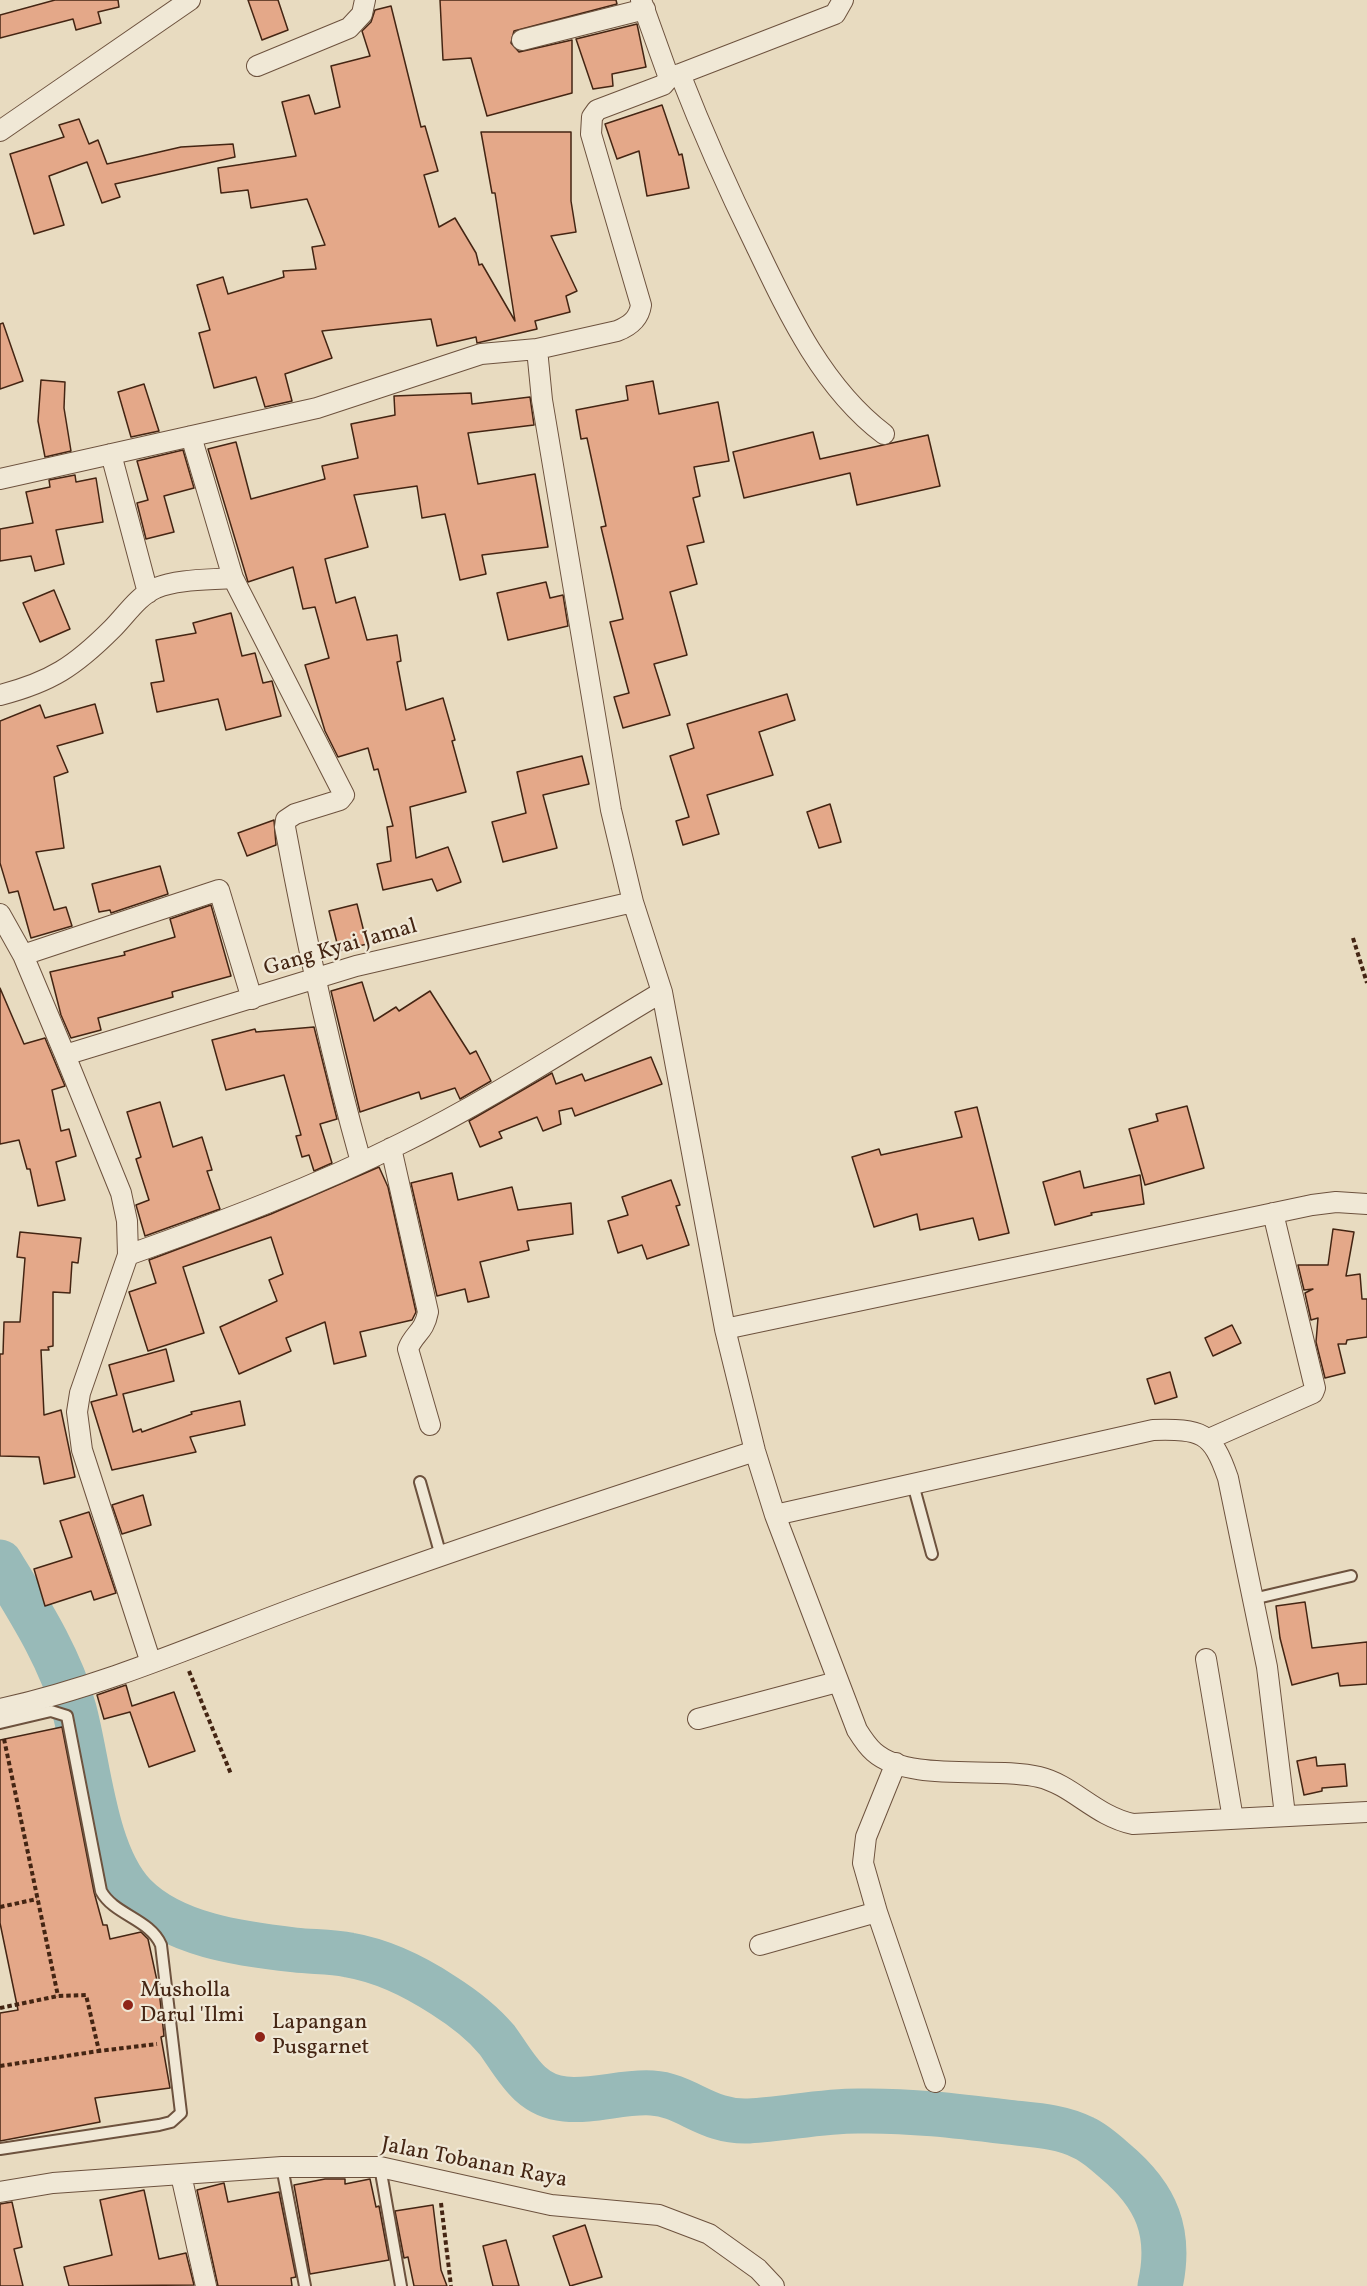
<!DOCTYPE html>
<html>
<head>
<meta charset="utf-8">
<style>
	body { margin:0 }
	canvas { display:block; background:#e8dbc0 }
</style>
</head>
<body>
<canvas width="1367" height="2286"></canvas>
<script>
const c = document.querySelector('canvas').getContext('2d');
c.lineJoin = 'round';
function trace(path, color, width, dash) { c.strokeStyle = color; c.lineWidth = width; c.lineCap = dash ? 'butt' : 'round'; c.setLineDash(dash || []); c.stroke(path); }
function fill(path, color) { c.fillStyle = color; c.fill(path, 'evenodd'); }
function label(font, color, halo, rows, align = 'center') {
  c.font = font + ' Vollkorn,serif'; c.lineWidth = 4.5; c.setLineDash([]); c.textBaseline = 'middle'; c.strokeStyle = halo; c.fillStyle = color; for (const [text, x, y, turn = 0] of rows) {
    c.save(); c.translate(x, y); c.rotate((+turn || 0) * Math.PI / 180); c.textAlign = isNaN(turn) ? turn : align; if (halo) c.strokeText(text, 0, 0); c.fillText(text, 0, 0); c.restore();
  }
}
trace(new Path2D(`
	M0,1562C28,1608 60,1657 74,1709C89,1764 94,1853 134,1895C173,1935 241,1944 295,1950C313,1952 332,1951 349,1955C384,1961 414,1976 443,1995C462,2007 482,2022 497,2040C516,2066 529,2096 565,2099C594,2102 623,2091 652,2093C687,2095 707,2123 749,2121C785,2119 821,2111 858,2111C908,2110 958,2116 1007,2122C1033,2125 1061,2126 1084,2138C1095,2143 1106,2153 1115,2161C1157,2196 1172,2233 1160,2286`), '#98bab8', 45);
const building = new Path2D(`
	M55,0H118L119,7L98,12L101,23L76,30L73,19L0,38V15Z
	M248,0H278L288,30L262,40Z
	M440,0H616L617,4L514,31L511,43L519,52L572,40V93L487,116L471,58L443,60Z
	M391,6L421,127L425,126L438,171L424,175L439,227L455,218L476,253L479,265L482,264L515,321L495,193H492L481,132H571V201L576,232L551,236L577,291L566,296L570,312L535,321L537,329L477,343L476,337L437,346L431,319L322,331L332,358L285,374L292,401L265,407L256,377L214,388L199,333L210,330L197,285L223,277L228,294L284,277L283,271L316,269L312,247L325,245L307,199L251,208L248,190L221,193L218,168L296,156L282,102L309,95L315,114L340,107L331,66L370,56L362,31L371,22L375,10Z
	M637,24L646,67L612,74L613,86L593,89L576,39Z
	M662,105L679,155L682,154L689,188L647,196L639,151L617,159L605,124Z
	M79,119L89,144L98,140L107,164L181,147L233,144L235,157L115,184L120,197L102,203L87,162L49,176L64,225L34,234L10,154L64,137L59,125Z
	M3,323L23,381L0,389V324Z
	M41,380L65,382L64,408L71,451L45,457L38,421Z
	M653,381L659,414L718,402L729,461L694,467L700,496L693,498L704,542L687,546L697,584L670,592L687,655L654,664L670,715L623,728L614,697L629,693L610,622L623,619L601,527L606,526L587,438L581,439L576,410L628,400L626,386Z
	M144,384L159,431L131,437L118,392Z
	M471,393L472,404L530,397L534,425L468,433L478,484L535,474L548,547L482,555L486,574L460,580L445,514L422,518L417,486L354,495L368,547L325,559L336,603L355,597L367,640L397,635L401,661L397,662L406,710L443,698L455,740L452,741L466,792L410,807L416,858L448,847L461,882L437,891L432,879L383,890L377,864L391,861L387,827L393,826L378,769L374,770L368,748L338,757L325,731L305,665L329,658L315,607L303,609L293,567L248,582L208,449L236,442L251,499L325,479L322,466L358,458L351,424L395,415L394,396Z
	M813,432L820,459L928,435L940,486L857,505L850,473L744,498L733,452Z
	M183,450L194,488L164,496L174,532L146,539L137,503L148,500L137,461Z
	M75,475L76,482L96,478L103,522L56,530L64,564L35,571L31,556L0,561V529L33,523L26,492L50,487L49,480Z
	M546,582L550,598L563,595L568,626L508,640L497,593Z
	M54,590L70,629L40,642L23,603Z
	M231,613L242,656L255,653L263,683L272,681L281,716L226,730L218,699L157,712L151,683L164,681L156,640L196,633L193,623Z
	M787,694L795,720L759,732L773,775L707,795L719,834L683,845L676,821L689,817L670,756L694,748L687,724Z
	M95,704L103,733L57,746L68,772L54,777L64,848L36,852L54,910L66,907L72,926L31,938L18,891L9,893L0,863V721L40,705L45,718Z
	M582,756L589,784L543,795L557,848L503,862L492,822L526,813L517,772Z
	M830,804L841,842L819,848L807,812Z
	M274,820L276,845L247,856L238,833Z
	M160,866L168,894L111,913L110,910L99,912L92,884Z
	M357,904L367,944L339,951L329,911Z
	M211,905L231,976L172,992L173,997L98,1018L101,1030L71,1038L61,1015L50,972L125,955L124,952L175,937L170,919Z
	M362,982L374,1021L396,1007L399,1011L430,991L470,1054L476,1051L491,1081L460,1099L455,1088L421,1099L419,1092L360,1112L331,991Z
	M0,988L24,1044L45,1038L65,1086L52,1090L61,1131L69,1129L76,1156L56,1162L65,1200L38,1206L30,1169H27L19,1140L0,1144Z
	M314,1027L337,1119L320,1124L332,1163L314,1171L309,1155L302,1157L296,1136L301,1135L284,1075L226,1090L212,1040L255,1029L256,1032Z
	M651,1057L662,1084L575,1116L572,1108L559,1111L561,1124L543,1131L537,1117L499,1132L502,1138L480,1147L469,1121L552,1073L556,1084L582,1074L585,1081Z
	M160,1102L173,1147L202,1137L212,1170L207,1171L220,1209L145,1236L136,1205L149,1200L136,1159L141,1157L127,1112Z
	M1187,1106L1204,1168L1145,1185L1129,1129L1158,1121L1156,1114Z
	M977,1107L1009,1233L979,1240L973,1218L920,1230L917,1214L874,1227L852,1157L879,1149L881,1155L962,1137L955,1112Z
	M379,1167L388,1187L416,1312L412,1320L360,1332L366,1356L334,1364L325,1322L286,1338L291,1351L239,1374L220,1327L277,1301L269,1280L283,1274L271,1237L183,1267L204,1333L148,1351L129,1292L156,1283L149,1260L271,1214Z
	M1080,1171L1084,1188L1140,1175L1144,1204L1091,1213L1092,1215L1055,1225L1043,1182Z
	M452,1173L458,1200L512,1187L518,1210L571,1203L573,1234L527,1241L529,1250L480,1262L489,1297L468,1302L465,1289L437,1296L411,1183Z
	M671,1180L680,1205L676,1206L689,1245L647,1259L642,1245L618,1253L608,1221L628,1215L622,1197Z
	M1333,1229L1354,1232L1346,1276L1360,1274L1362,1299H1367V1337L1347,1340L1346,1344H1338L1345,1373L1325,1378L1316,1342L1318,1318L1311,1320L1305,1293L1313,1289L1304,1290L1298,1265H1328Z
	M20,1232L81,1238L78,1263L72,1262L70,1293L53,1292V1346L48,1347L49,1350H41L44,1415L61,1410L75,1477L44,1484L39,1457L0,1456V1354H3L4,1322H20L25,1258L17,1257Z
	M1232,1325L1241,1343L1213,1356L1205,1338Z
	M166,1349L174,1381L123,1394L133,1432L141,1429L142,1432L192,1414L191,1412L240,1401L245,1425L190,1437L196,1452L112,1470L91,1402L117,1395L109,1365Z
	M1170,1372L1177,1397L1155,1404L1147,1379Z
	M143,1495L151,1525L122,1534L112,1505Z
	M89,1512L116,1593L94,1600L91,1591L45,1606L34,1569L72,1557L60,1521Z
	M1305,1602L1312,1648L1367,1642V1684L1340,1686L1338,1673L1292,1685L1280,1638L1276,1606Z
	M126,1685L132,1706L174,1692L195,1751L149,1767L130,1712L104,1719L97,1695Z
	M62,1727L94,1892L103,1925H107L110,1939L141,1932L148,1939L159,1990L164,2036L161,2037L170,2088L95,2098L100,2122L0,2141V2013L18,2010L0,1923V1740Z
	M1316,1757L1317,1766L1345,1764L1347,1786L1322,1788V1791L1304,1795L1297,1761Z
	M325,2179H345V2184L370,2179L376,2207L379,2206L389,2260L310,2274L294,2185Z
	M224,2183L228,2202L279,2192L296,2277L291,2278L292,2286H218L197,2190Z
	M144,2190L159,2259L186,2253L194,2285L69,2286L64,2267L112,2255L100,2200Z
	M12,2202L22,2247L14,2249L23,2286H0V2204Z
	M433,2205L441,2270L447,2286H414L408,2257L404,2258L395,2211Z
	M585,2225L602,2277L570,2286L553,2236Z
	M506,2240L519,2286H493L483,2246Z`);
fill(building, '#e4a889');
trace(building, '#442513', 1.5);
const lane = new Path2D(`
	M420,1482L441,1556
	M913,1484L932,1554
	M1253,1599L1351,1576
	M0,1723L51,1711L67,1716L101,1891C114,1915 150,1919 161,1945L181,2113L171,2122L159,2125L0,2149
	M282,2167L305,2286
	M380,2167L401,2286`);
const street = new Path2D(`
	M641,0L669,78
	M522,40L645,9
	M257,66L349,28L362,14L365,0
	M680,74L835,14L843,0
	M0,131L190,0
	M884,434C823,388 788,313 756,246C728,189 703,133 680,74L669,78L663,85L597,110L592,117L591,134L641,305C639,319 630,326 617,331L537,349L542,400L611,810L633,902L662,992L725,1329L755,1451L775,1515L857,1730C862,1738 867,1746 874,1752C909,1783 994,1766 1039,1777C1073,1785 1095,1816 1133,1824L1367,1812
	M191,436L233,578
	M111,454L148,593
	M0,479L317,408L481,354L537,349
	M0,695C51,682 75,666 112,629C126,615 138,596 156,588C178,579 209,580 233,578L344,795L340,800L295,814L286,820L285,827C306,940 330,1052 361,1162
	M0,914L23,955L65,1055L121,1193L127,1221L128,1255L80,1393L77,1412L82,1450L151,1663
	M23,955L219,890L252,999
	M65,1055L356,966L633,902
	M391,1148L428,1312C424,1333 414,1333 408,1349L430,1425
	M128,1255C221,1222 314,1187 402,1143C492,1099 576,1043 662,992
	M725,1329L1312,1205L1336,1202L1367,1204
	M1209,1439L1313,1393L1315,1388L1273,1213
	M775,1515L1153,1430C1201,1429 1212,1431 1228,1478L1267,1667L1285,1815
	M1206,1659L1233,1819
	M0,1709C110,1685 212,1638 317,1600C462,1547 608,1499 755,1451
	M698,1719L837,1682
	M896,1763L866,1837L863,1863L877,1912L935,2082
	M760,1945L877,1912
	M181,2175L206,2286
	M0,2192L53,2183L282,2167H380L551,2205L659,2215L709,2234L758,2269L774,2286`);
trace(lane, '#6d523e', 14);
trace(street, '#6d523e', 22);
trace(new Path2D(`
	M1353,938L1367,983
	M189,1671L231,1774
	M4,1739L58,1996
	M0,1907L37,1899
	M0,2008L58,1996L86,1995L99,2051L157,2044
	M0,2066L99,2051
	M441,2203L451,2286`), '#442513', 4, [4.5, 3]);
trace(lane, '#f0e8d6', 10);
trace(street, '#f0e8d6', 20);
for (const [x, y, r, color] of [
	[128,2005,6,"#8f2418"],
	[260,2037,6,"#8f2418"]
]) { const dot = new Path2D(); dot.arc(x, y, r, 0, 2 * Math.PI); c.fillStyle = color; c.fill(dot); trace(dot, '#f0e8d6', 2); }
label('22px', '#442513', '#f0e8d6', [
	["Gang Kyai Jamal",341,949,-16],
	["Jalan Tobanan Raya",474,2164,11]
]);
label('22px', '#442513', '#f0e8d6', [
	["Musholla",140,1992],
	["Darul 'Ilmi",140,2017],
	["Lapangan",272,2024],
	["Pusgarnet",272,2049]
], 'left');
</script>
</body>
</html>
